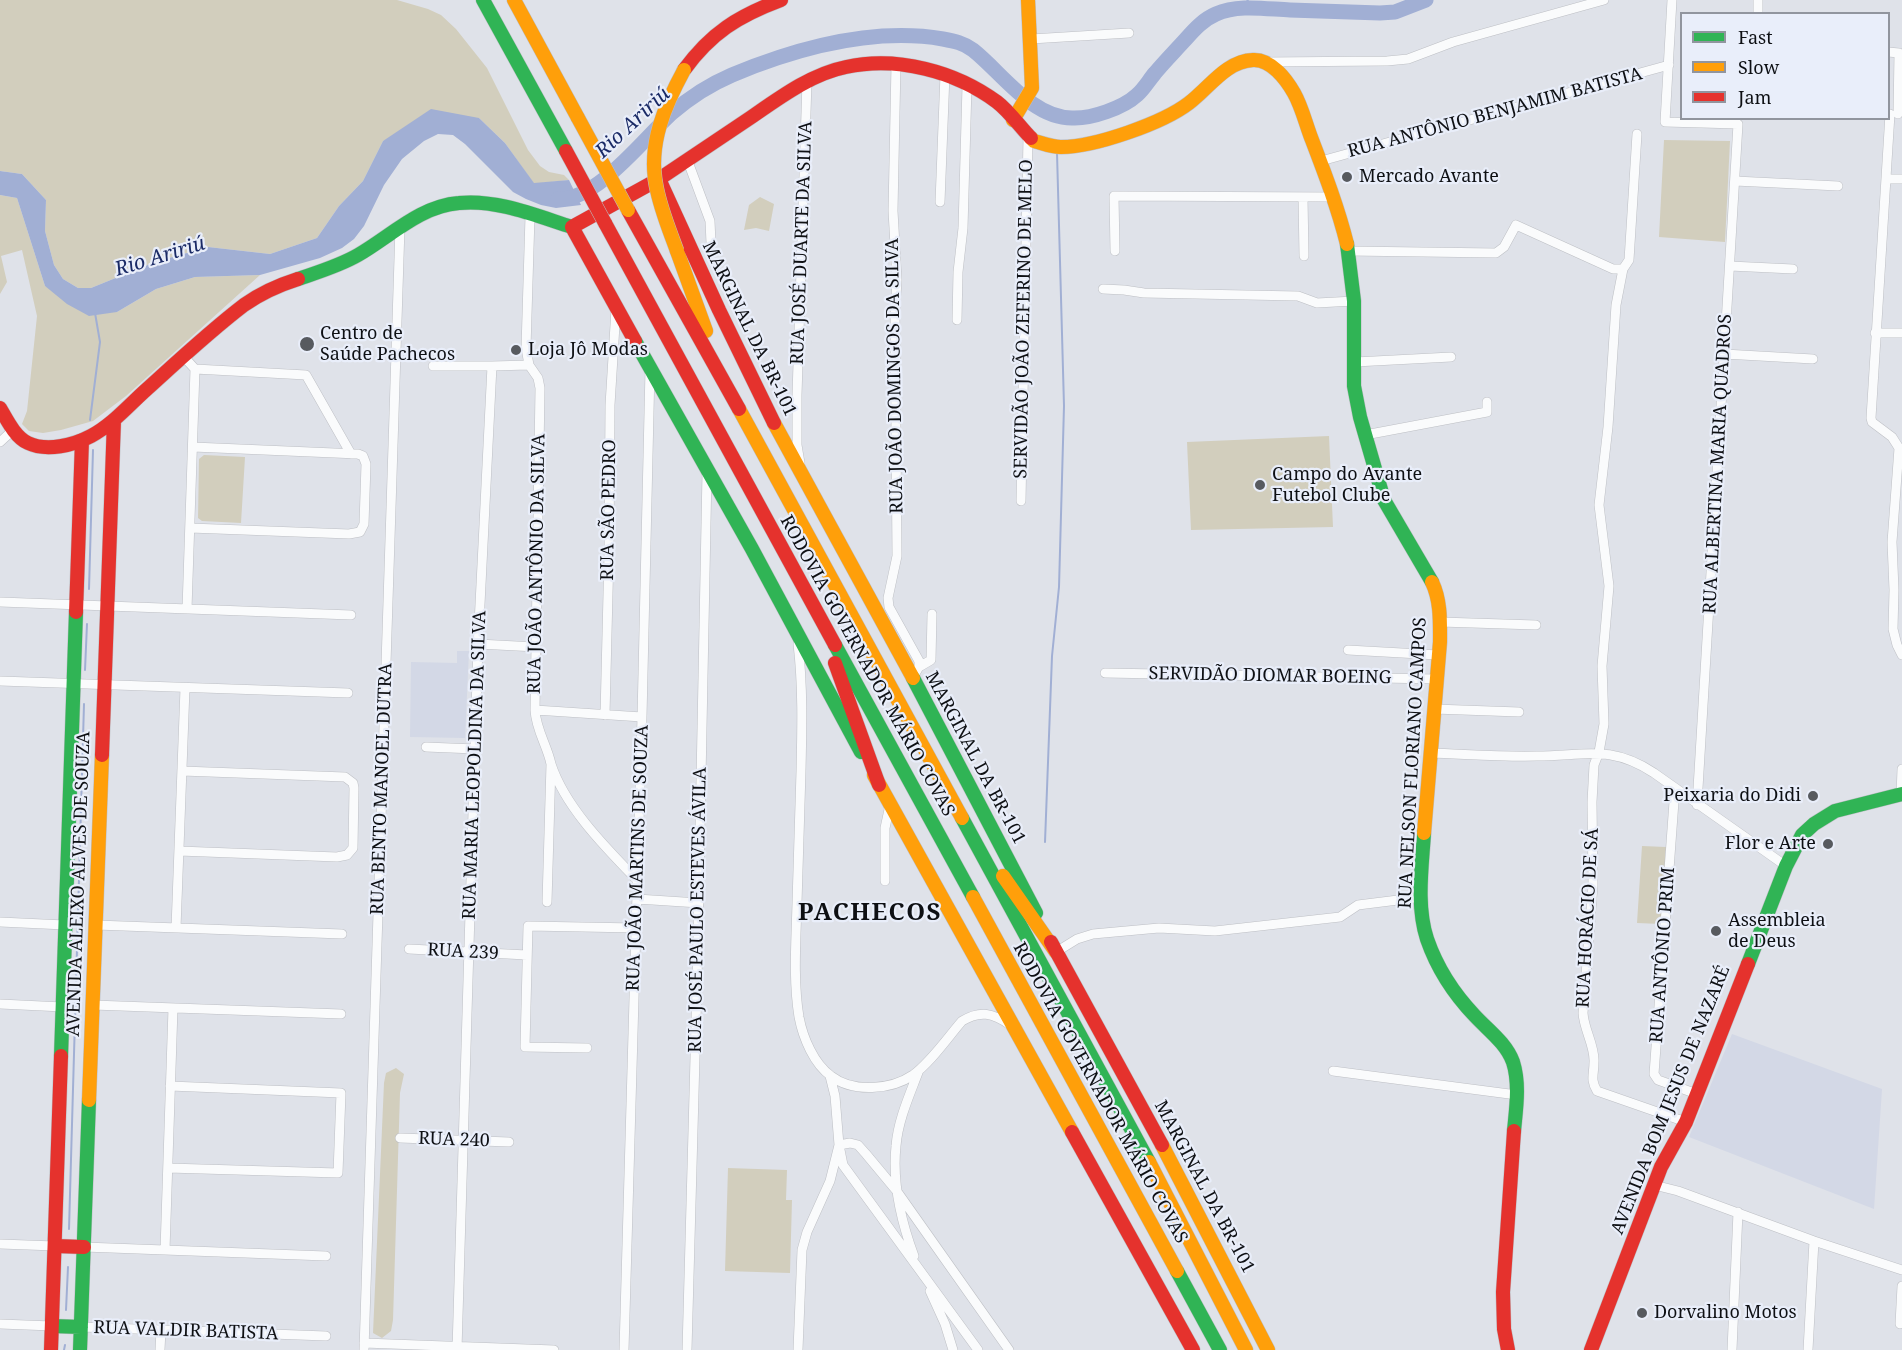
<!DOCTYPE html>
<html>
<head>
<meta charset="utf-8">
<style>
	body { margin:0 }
	#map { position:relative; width:1902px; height:1350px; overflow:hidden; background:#dfe2e9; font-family:"Noto Serif",serif }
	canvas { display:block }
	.legend { position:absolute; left:1680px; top:12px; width:210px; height:108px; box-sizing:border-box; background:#e9eefa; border:2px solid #91959e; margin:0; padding:8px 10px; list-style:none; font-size:18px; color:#0e1014 }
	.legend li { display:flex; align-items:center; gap:12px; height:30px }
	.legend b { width:30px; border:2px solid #91959e }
</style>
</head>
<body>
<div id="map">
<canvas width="1902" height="1350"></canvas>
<ul class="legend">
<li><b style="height:8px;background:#30b455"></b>Fast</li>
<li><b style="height:8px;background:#ff9f0a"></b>Slow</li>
<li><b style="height:8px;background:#e5322d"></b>Jam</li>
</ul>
</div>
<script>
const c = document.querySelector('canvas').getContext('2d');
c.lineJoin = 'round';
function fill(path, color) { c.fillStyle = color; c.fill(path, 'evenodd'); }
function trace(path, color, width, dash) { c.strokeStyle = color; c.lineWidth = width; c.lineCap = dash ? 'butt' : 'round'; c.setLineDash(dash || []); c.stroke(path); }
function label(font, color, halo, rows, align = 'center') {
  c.font = font + ' "Noto Serif",serif'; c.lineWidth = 4.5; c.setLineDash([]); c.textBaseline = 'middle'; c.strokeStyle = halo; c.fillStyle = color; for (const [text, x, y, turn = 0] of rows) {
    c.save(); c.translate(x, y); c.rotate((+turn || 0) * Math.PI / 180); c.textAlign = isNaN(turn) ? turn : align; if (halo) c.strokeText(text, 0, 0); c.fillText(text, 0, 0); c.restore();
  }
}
fill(new Path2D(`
	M457,651H469L465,738L410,737L411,662L457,663Z
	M1732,1034L1882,1089L1874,1209L1689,1137Z`), '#d3d8e6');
fill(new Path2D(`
	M0,0H397L428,9L441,15L456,29L487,68L528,150L540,166L549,172L564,175L569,180L534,184L505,143L479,118L383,141L363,181L339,206L317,238L270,254L208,247L155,262L91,288H78L63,279L54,265L45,231L46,200L22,174L0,171Z
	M1664,140L1730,141L1725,242L1659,237Z
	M0,195L17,198L45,286L117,312L156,289L195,277L260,275L126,396L93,421L61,430L43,433L29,431L22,424L27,411L37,316L22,250L1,256L7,282L0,294Z
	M760,197L774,204L769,231L756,228L744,230L749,205Z
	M1329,436L1333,527L1191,530L1187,442Z
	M204,455L245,457L241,523L202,521L198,518L199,459Z
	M1642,846L1666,847L1661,924L1637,923Z
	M396,1068L404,1074L400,1093L393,1320L391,1331L382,1338L373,1333L384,1083L386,1073Z
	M728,1168L787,1170L786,1200H792L790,1273L725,1271Z`), '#d2cebd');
fill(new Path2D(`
	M431,109L479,118L505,143L534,183L569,180L581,205L556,208L541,205L526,199L513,192L465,144L453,135L438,134L424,141L402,159L384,185L364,226L354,239L342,248L320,258L260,275L195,277L156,289L117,312L89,316L67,304L45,286L17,198L0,195V171L22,174L46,200L45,231L54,265L63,279L78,288H91L155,262L208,247L270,254L317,238L339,206L363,181L383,141Z`), '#a1afd4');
trace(new Path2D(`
	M1242,8L1248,0
	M90,420L100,342L95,313
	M89,589L93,450
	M85,670L87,624
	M1045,842L1052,656L1059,587L1064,406L1057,153
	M69,1229L84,704
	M66,1310L68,1267
	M64,1350L65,1345`), '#a1afd4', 2);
trace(new Path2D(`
	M558,199C597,201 645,137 672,113C689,98 711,84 732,75C797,48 872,27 943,39C954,41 964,43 973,50C1002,73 1032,118 1072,118C1091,119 1123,108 1137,95C1144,89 1149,80 1155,73C1164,62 1174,52 1184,41C1193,31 1202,20 1216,14C1238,4 1266,9 1290,10C1320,11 1350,12 1380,13L1395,12L1426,0`), '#a1afd4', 15);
const street = new Path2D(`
	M1672,0L1665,122L1738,124L1697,805
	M1758,14V0
	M1031,39L1129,33
	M1888,52L1899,53L1898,114
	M1265,62L1387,61L1408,59L1453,42L1604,0
	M896,64L893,211L897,280L895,314L897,556L888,598L889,607L919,661V667L913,677
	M1890,114L1871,418L1872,422L1892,437L1899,448L1892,542L1894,590L1893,629L1897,645L1902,655
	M687,159L710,221L711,243
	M1321,161L1669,65
	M1886,179H1902
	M1735,181L1838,186
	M1303,197L1304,256
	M940,202L945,74
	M1115,251L1114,196L1334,197
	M1349,251L1496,253L1504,247L1516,225L1613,269H1623L1629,260L1637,134
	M1730,266L1793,269
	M1623,269L1616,305L1608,427L1599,505L1609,586L1602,666L1604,724L1599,752L1594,765L1592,802L1593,885L1583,1013C1584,1030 1595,1046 1594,1062C1594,1075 1590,1079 1597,1091L1686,1122
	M1103,289L1124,290L1144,293L1298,296L1317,303L1354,301
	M957,320L958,272L963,228L967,86
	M1875,333H1902
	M1724,354L1813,359
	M184,357L195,369L187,609
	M1355,362L1451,357
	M529,365L538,378L540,388L535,710C536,730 547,745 551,764
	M433,366H492
	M195,369L306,375L351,454
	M1365,435L1487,412V402
	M0,442L13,430
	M800,463L797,445V395L807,81
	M1021,501L1028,137
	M190,528L349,534L360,532L364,524L366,464L363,456L358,454L193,447
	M0,602L351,615
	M1440,622L1536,625
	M478,644L536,647
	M798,644C803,686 802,728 801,771C800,815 798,859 797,903C796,941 793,980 799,1017C803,1038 814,1064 831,1076C853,1093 891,1090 913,1075C931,1062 948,1037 962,1021C980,1010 993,1013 1010,1025
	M1348,650L1438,655
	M919,667L931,660L932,614
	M1105,673L1436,679
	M0,681L348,693
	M1434,709L1519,712
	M535,710L642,717
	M605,715L609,553L610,405L616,309
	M426,747L475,749
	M1430,753C1465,754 1501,757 1537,756C1584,756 1610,744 1654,773L1786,866
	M1675,788L1654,1074L1658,1080L1697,1094
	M1901,795L1902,769
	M179,851L337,857L347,855L353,848L354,788L353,783L345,777L182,771
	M885,881V828L890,805
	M637,899L699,903
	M547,902L551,764C565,807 606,848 637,880
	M0,922L65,925
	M96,925L342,934
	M176,928L185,688
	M409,949L527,955
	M1056,952L1077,939L1093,934L1159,928L1215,931L1340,917L1358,905L1422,897
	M0,1004L63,1007
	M93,1005L341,1014
	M587,1048L525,1047L528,926L636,928
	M1333,1071L1517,1095
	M400,1138L509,1142
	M168,1168L338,1173L341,1093L170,1086
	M1654,1185L1678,1191L1814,1241L1902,1270
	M0,1244L55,1246
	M84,1247L326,1256
	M165,1250L173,1008
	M914,1256C901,1221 892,1184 896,1146C898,1120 910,1094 919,1070
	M930,1291L945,1324L953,1350
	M0,1324L52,1326
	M1900,1324L1902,1286
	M81,1327L326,1336
	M364,1343L554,1350
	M160,1350L161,1330
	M364,1350L400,227
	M457,1350L478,644L492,366L529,365L526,348L530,216
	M624,1350L642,717L650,369
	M687,1350L697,984L707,472
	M798,1350L802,1250L807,1232L830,1181L839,1145L835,1096L830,1076
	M978,1350L843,1165L839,1145L850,1143L858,1145L866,1154L896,1190L1009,1350
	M1732,1350L1738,1212
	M1808,1350L1814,1241`);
const fast = new Path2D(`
	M483,0L566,151
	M1347,244L1354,301V386L1360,417L1384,500L1432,582
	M298,279C318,272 339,266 358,255C391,236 420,206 459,203C497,199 537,216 572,227
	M635,341L752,549L861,752
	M835,645L973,897
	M913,678L1036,913
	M962,818L1149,1162
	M1424,833C1422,867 1416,905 1427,939C1437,968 1454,994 1475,1016C1489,1031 1506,1043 1513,1062C1520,1084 1516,1109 1514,1131
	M1748,964L1786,866L1802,835L1814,824L1835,811L1902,794
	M61,1056L76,612
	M1177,1271L1220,1350
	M52,1326L81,1327
	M80,1350L89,1100`);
const slow = new Path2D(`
	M514,0L578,118
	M1013,120L1032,88L1028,0
	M1031,138L1034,141C1042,143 1052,147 1061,147C1095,147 1163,123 1189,103C1209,88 1226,61 1253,60C1271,59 1286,79 1294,93C1302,107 1306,125 1312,140C1325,174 1338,208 1347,244
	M677,251L706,331
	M739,409L962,818
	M774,423L913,678
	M874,775L1072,1132
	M1424,833L1440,642C1440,622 1441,601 1432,582
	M1003,876L1056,952
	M973,897L1177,1271
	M89,1100L102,755
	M1162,1145L1268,1350
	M1149,1162L1246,1350`);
const jam = new Path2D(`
	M684,70C711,33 738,16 781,0
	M659,179C689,159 720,138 750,118C779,98 811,74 846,67C897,56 955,71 997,102C1010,112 1020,127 1031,138
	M628,210L739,409
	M605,223L835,645
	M635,341L572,227L659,179L719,310L774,423
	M0,408C7,420 15,437 28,443C47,452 74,445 91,436C112,425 129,405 147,389C179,360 210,331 244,305C261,293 279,285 298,279
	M76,612L82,440
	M835,663L879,785
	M102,755L114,420
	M1051,942L1162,1145
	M1072,1132L1193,1350
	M55,1246L84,1247
	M51,1350L61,1056
	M1508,1350L1504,1329L1503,1292L1514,1131
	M1591,1350L1661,1167L1686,1122L1748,964`);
trace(street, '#bdbfc4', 10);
trace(fast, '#bdbfc4', 15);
trace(slow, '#bdbfc4', 15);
trace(jam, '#bdbfc4', 15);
trace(street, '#fafbfc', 9);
trace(fast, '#30b455', 14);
trace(slow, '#ff9f0a', 14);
trace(jam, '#e5322d', 14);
const slowBridge = new Path2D(`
	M578,118L628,210
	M677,251C669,229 660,208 656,185C648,144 665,105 684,70`);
const jamBridge = new Path2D(`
	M566,151L605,223`);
trace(slowBridge, '#bdbfc4', 15, []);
trace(jamBridge, '#bdbfc4', 15, []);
trace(slowBridge, '#ff9f0a', 14);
trace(jamBridge, '#e5322d', 14);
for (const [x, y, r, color] of [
	[1347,177,6,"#575a5f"],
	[307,344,8,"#575a5f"],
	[516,350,6,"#575a5f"],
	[1260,485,6,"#575a5f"],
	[1813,796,6,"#575a5f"],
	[1828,844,6,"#575a5f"],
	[1716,931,6,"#575a5f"],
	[1642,1313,6,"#575a5f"]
]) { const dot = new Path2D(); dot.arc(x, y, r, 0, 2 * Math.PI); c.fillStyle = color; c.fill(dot); trace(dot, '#e9eefa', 2); }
label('18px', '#0e1014', '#e9eefa', [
	["RUA ANTÔNIO BENJAMIM BATISTA",1495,113,-15],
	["RUA JOSÉ DUARTE DA SILVA",802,243,-88],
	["SERVIDÃO JOÃO ZEFERINO DE MELO",1024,319,-89],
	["MARGINAL DA BR-101",749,329,64],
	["RUA JOÃO DOMINGOS DA SILVA",895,376,-91],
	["RUA ALBERTINA MARIA QUADROS",1718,464,-87],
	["RUA SÃO PEDRO",609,510,-89],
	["RUA JOÃO ANTÔNIO DA SILVA",537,564,-89],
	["RODOVIA GOVERNADOR MÁRIO COVAS",867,666,61],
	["SERVIDÃO DIOMAR BOEING",1270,676,1],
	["MARGINAL DA BR-101",975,758,62],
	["RUA NELSON FLORIANO CAMPOS",1413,763,-87],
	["RUA MARIA LEOPOLDINA DA SILVA",475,765,-88],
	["RUA BENTO MANOEL DUTRA",382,789,-88],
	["RUA JOÃO MARTINS DE SOUZA",638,858,-88],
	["AVENIDA ALEIXO ALVES DE SOUZA",79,884,-88],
	["RUA JOSÉ PAULO ESTEVES ÁVILA",698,910,-89],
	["RUA HORÁCIO DE SÁ",1588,918,-87],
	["RUA 239",463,952,3],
	["RUA ANTÔNIO PRIM",1663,955,-86],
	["RODOVIA GOVERNADOR MÁRIO COVAS",1100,1093,61],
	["AVENIDA BOM JESUS DE NAZARÉ",1671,1100,-68],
	["RUA 240",454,1140,2],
	["MARGINAL DA BR-101",1204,1187,62],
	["RUA VALDIR BATISTA",186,1331,2]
]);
label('18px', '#0e1014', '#e9eefa', [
	["Mercado Avante",1359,177],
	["Centro de",320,334],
	["Saúde Pachecos",320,355],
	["Loja Jô Modas",528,350],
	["Campo do Avante",1272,475],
	["Futebol Clube",1272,496],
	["Peixaria do Didi",1801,796,"right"],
	["Flor e Arte",1816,844,"right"],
	["Assembleia",1728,921],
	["de Deus",1728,942],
	["Dorvalino Motos",1654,1313]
], 'left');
label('italic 20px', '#1a2a66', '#e9eefa', [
	["Rio Aririú",633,123,-43],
	["Rio Aririú",160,257,-17]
]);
c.letterSpacing = '1.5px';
label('bold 24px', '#0e1014', '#e9eefa', [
	["PACHECOS",870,913]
]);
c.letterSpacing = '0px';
</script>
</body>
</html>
